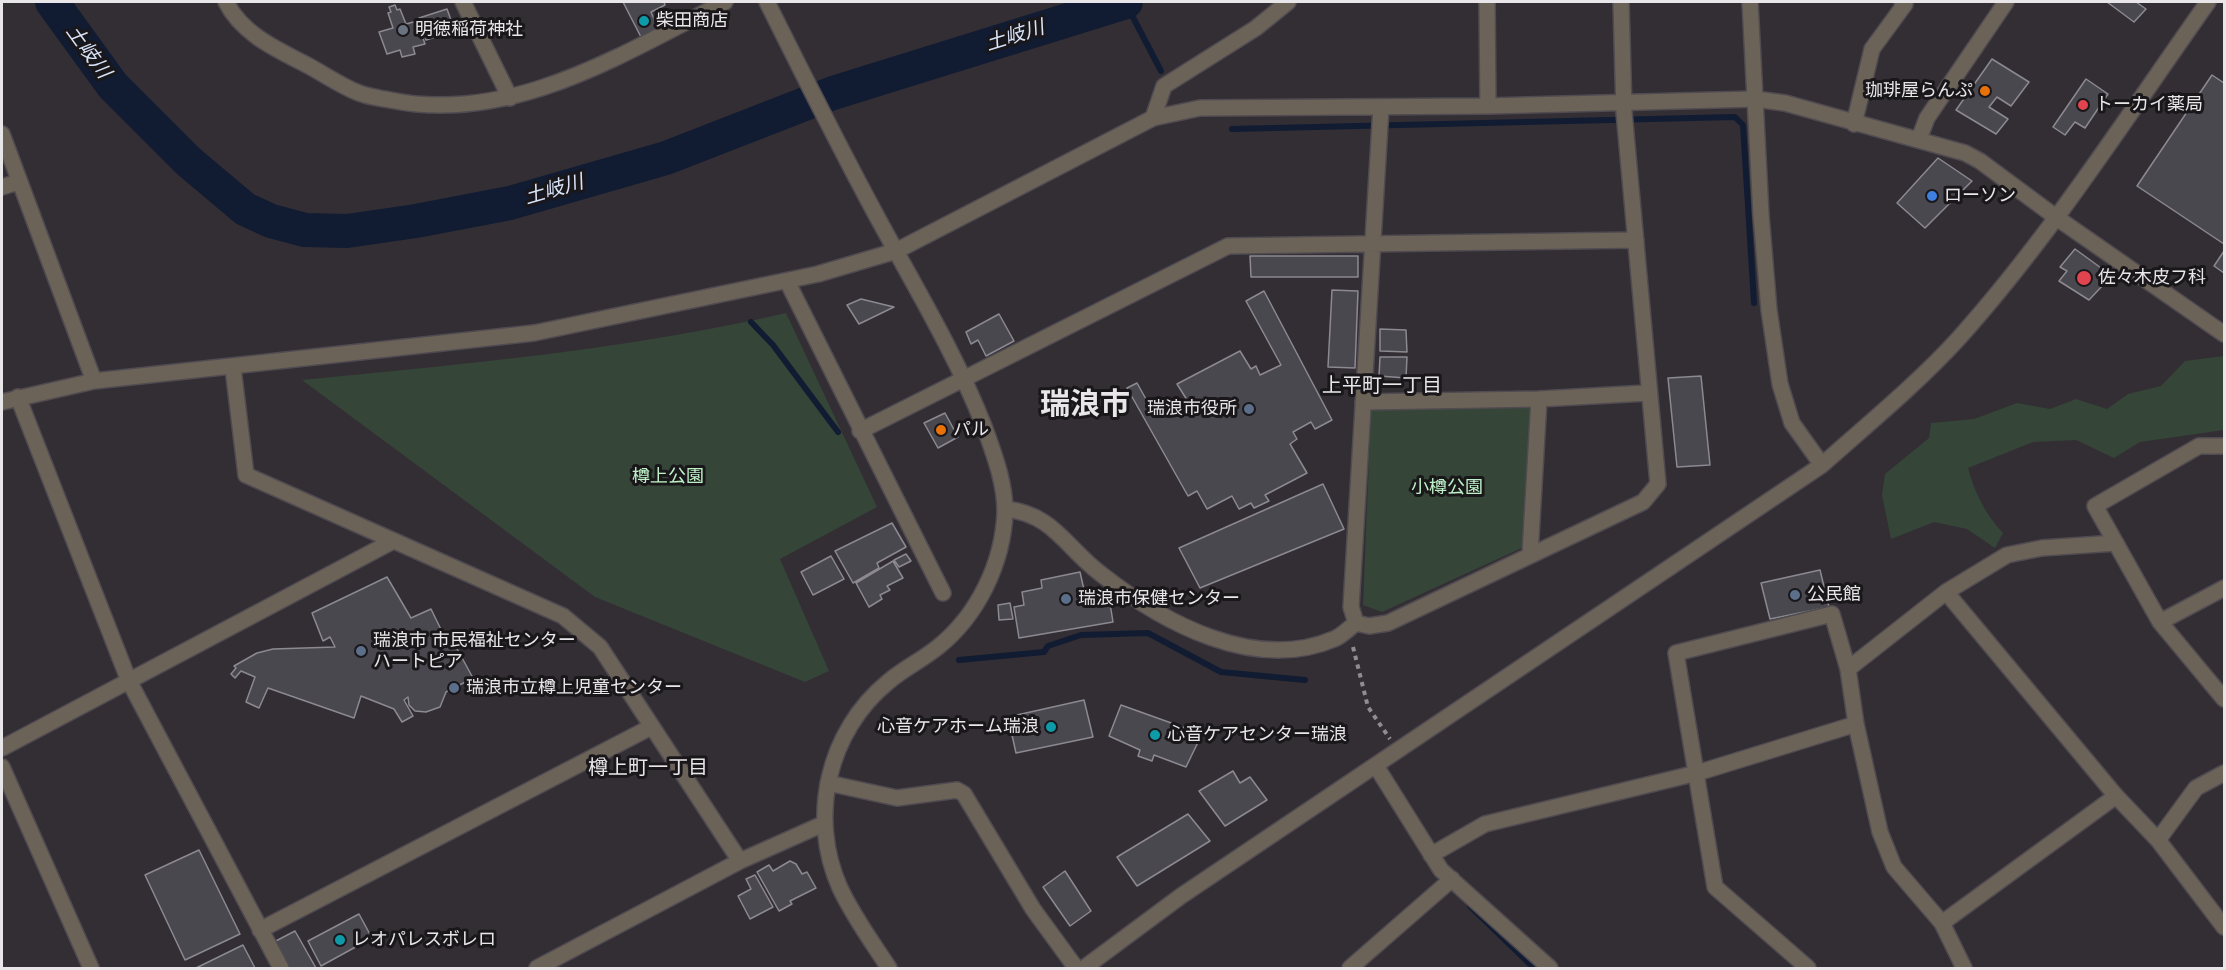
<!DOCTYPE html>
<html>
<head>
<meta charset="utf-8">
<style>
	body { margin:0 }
	#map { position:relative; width:2226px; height:970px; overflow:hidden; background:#332e34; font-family:"Noto Sans",sans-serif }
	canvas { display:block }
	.frame { position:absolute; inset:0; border:3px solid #e9e6ea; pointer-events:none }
</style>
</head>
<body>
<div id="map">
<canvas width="2226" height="970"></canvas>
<div class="frame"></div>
</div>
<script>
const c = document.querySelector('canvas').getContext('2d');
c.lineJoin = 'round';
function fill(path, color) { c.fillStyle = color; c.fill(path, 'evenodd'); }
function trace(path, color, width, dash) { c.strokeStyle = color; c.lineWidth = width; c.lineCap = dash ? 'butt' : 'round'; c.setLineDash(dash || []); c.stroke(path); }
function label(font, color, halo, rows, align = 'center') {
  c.font = font + ' "Noto Sans","Noto Sans JP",sans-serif'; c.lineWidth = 6; c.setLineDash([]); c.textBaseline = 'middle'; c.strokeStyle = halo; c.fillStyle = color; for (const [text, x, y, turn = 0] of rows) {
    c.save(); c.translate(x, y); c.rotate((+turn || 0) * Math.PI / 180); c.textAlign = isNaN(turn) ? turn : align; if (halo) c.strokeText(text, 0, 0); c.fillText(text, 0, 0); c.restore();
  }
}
fill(new Path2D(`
	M786,313L877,507L780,559L829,671L805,682L595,597L302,380C464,364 626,350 786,313Z
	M2224,356V430L2140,442L2114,458L2076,440L2033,442L1968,468C1975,493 1985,514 2003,533L1995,548L1967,529L1934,522L1891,539L1882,495L1885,474L1929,438L1931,423L1974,419L2017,403L2050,409L2076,399L2107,409L2128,394L2161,386L2185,361Z
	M1530,408L1524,547L1382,612L1363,605L1371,409Z`), '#354538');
trace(new Path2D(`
	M1125,2L1161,71
	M1232,129L1735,117L1743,125L1754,303
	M751,322L773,345L838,432
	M959,660L1044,652L1048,646L1081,635L1148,633L1221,672L1305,680
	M1470,906L1534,968`), '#111c32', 6);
trace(new Path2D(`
	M52,2L113,86L188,161L245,209L271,221L305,230L347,231L416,221L510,203L666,158L833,93L1126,2`), '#111c32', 34);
const building = new Path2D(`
	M623,2H664L665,5L651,12L659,30L642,39Z
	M2107,2H2136L2146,9L2134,22Z
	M395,5L397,10L400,9L406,24L417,21L425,44L413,47L415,54L402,57L400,50L387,54L379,32L393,28L388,13L391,12L389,7Z
	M447,9L455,31L426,40L419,18Z
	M1992,59L2029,82L2011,106L1997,97L1989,107L2008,119L1996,134L1956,110Z
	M2212,75L2224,83V244L2137,186Z
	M2086,79L2108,94L2085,128L2075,122L2065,135L2053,127Z
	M1938,158L1972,181L1925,228L1897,203Z
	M2075,249L2108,273L2101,282L2104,284L2089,300L2059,281L2067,271L2060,267Z
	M2224,251V273L2214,266Z
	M1250,256H1358V277H1251Z
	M1332,290L1358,291L1355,368L1328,367Z
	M1264,291L1332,420L1315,429L1311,422L1293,432L1297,439L1290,444L1307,473L1265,495L1269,501L1254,508L1251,503L1239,509L1232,496L1207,509L1197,491L1188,496L1127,388L1137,383L1156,417L1187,400L1177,384L1240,351L1251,369L1256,366L1260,375L1281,365L1246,301Z
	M861,299L894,307L859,324L847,305Z
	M999,314L1014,341L986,356L978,340L971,344L966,332Z
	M1380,329L1406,330L1407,352L1380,351Z
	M1380,357H1407L1406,378L1379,376Z
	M1701,376L1710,465L1677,467L1668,378Z
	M945,413L958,437L938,448L924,423Z
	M1323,484L1344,529L1200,588L1179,548Z
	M892,523L906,547L877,563L879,568L853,583L835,551Z
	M906,554L911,561L899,567L894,560Z
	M831,556L844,579L813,595L801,572Z
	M893,561L903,578L887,586L890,590L880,595L882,599L869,607L856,583Z
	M1820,570L1829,607L1770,619L1761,583Z
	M1080,572L1085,594L1108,591L1113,622L1019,638L1014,607L1024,605L1022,592L1042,588L1041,580Z
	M387,577L411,618L431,609L450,648L455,645L473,678L446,692L440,707L426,712L415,711L409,705L408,697L404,700L413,716L402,722L394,709L361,696L354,718L268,688L259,708L246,702L255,677L241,671L235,678L231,674L236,668L234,666L257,653L273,649L335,647L330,637L323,641L312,613Z
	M1010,603L1013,619L999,620L998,605Z
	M1084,700L1093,737L1016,753L1008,717Z
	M1121,705L1202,734L1186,767L1154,755L1152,761L1138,756L1140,750L1109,736Z
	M1233,771L1240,783L1250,777L1267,800L1225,826L1199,791Z
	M1188,814L1210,841L1137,886L1117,857Z
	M199,850L240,934L185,960L145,875Z
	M790,861L796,864L802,874L807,872L816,888L790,901L792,904L779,911L757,872L769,865L773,871Z
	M1065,871L1091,911L1070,926L1043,887Z
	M755,875L773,907L750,919L738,896L751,889L746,879Z
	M359,914L372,938L321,966L308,941Z
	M295,931L316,968H286L272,943Z
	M243,945L255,968H196Z`);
fill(building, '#4a484f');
trace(building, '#8c8991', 1.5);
const minor = new Path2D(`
	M226,2C242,34 276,49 307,65C324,74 341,86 359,93C369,97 380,98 390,100C511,125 622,54 725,2
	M463,2L510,98
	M767,2C804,76 841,151 881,224C917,290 956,355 984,426C994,454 1005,482 1005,512C1003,563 978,615 938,647C922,660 903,669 888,682C828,731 808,817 840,888C853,916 872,942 889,968
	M1487,2L1488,106
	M1750,2L1761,215L1769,310L1780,384L1792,423L1822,465
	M1153,118L1164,86L1256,28L1288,2
	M1854,124L1872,49L1905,4L1902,2
	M2,134L94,381
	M1919,139L1927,118L2006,2
	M2,187L18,182
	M787,281L943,593
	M233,368L246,475L563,616L600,647L740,861
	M18,397L129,681L281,968
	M2,402L94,381L534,333L818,274L896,251L1153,118L1200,108L1488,106L1755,99L1785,103L1965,153L1980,161L2057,218L2224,334
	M1363,402L1539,399L1647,393
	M860,431L1228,246L1636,240
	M2224,446H2199L2095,506L2160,622L2224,699
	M1005,509C1054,514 1065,547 1101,574C1162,622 1254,673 1334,639C1342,636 1349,628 1356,623
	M1530,554L1539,399
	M1946,592L2116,796L2158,840L2224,927
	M2160,622L2224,588
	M1356,623L1369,626L1388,623L1643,502L1658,484L1624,112L1621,2
	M1356,623L1351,607L1381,107
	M1848,669L1946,592L2007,555L2042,548L2116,543
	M2,748L393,541
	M1376,766L1441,870L1550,968
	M2,767L91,968
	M828,783L897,798L957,790L964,794L1033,909L1076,968
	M2158,840L2196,788L2224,773
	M1431,855L1485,824L1697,773L1856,724
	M1942,923L2116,796
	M260,930L651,727
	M537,968L740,861L823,824
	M1084,968L1181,896L1822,465C1868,424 1917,384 1959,338C2052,234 2128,115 2208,2
	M1350,968L1452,879
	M1808,968L1715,887L1676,653L1832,614L1848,669L1856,724L1880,832L1894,867L1942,923L1964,968`);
trace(minor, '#504b51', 18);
trace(new Path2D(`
	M1353,647L1368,707L1390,739`), '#908c91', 4, [4.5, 4.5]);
trace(minor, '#6c6358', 15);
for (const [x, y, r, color] of [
	[644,21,6,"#0f9aa8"],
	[403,30,6,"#6b7280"],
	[1985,91,6,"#e8710a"],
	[2083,105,6,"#e0444e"],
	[1932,196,6,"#3f7fe0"],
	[2084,278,8,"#e0444e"],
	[1249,409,6,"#5c6f8a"],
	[941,430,6,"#e8710a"],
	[1795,595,6,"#5c6f8a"],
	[1066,599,6,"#5c6f8a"],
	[361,651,6,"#5c6f8a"],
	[454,688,6,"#5c6f8a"],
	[1051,727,6,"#0f9aa8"],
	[1155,735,6,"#0f9aa8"],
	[340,940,6,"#0f9aa8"]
]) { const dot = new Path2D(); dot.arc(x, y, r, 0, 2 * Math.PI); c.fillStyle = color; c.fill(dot); trace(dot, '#19171a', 2); }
label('18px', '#e9e6ea', '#19171a', [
	["柴田商店",656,21],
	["明徳稲荷神社",415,30],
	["珈琲屋らんぷ",1973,91,"right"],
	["トーカイ薬局",2095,105],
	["ローソン",1944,196],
	["佐々木皮フ科",2098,278],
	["瑞浪市役所",1237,409,"right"],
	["パル",953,430],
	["公民館",1807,595],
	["瑞浪市保健センター",1078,599],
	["瑞浪市 市民福祉センター",373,641],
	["ハートピア",373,662],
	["瑞浪市立樽上児童センター",466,688],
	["心音ケアホーム瑞浪",1039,727,"right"],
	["心音ケアセンター瑞浪",1167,735],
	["レオパレスボレロ",352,940]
], 'left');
label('18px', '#bef1c7', '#19171a', [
	["樽上公園",668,477],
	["小樽公園",1447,488]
]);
label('italic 20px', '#d9e4f9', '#19171a', [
	["土岐川",1015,36,-17],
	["土岐川",88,52,54],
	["土岐川",554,190,-16]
]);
label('20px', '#e9e6ea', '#19171a', [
	["上平町一丁目",1382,386],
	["樽上町一丁目",648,768]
]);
label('bold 30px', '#e9e6ea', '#19171a', [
	["瑞浪市",1085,405]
]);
</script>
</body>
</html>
